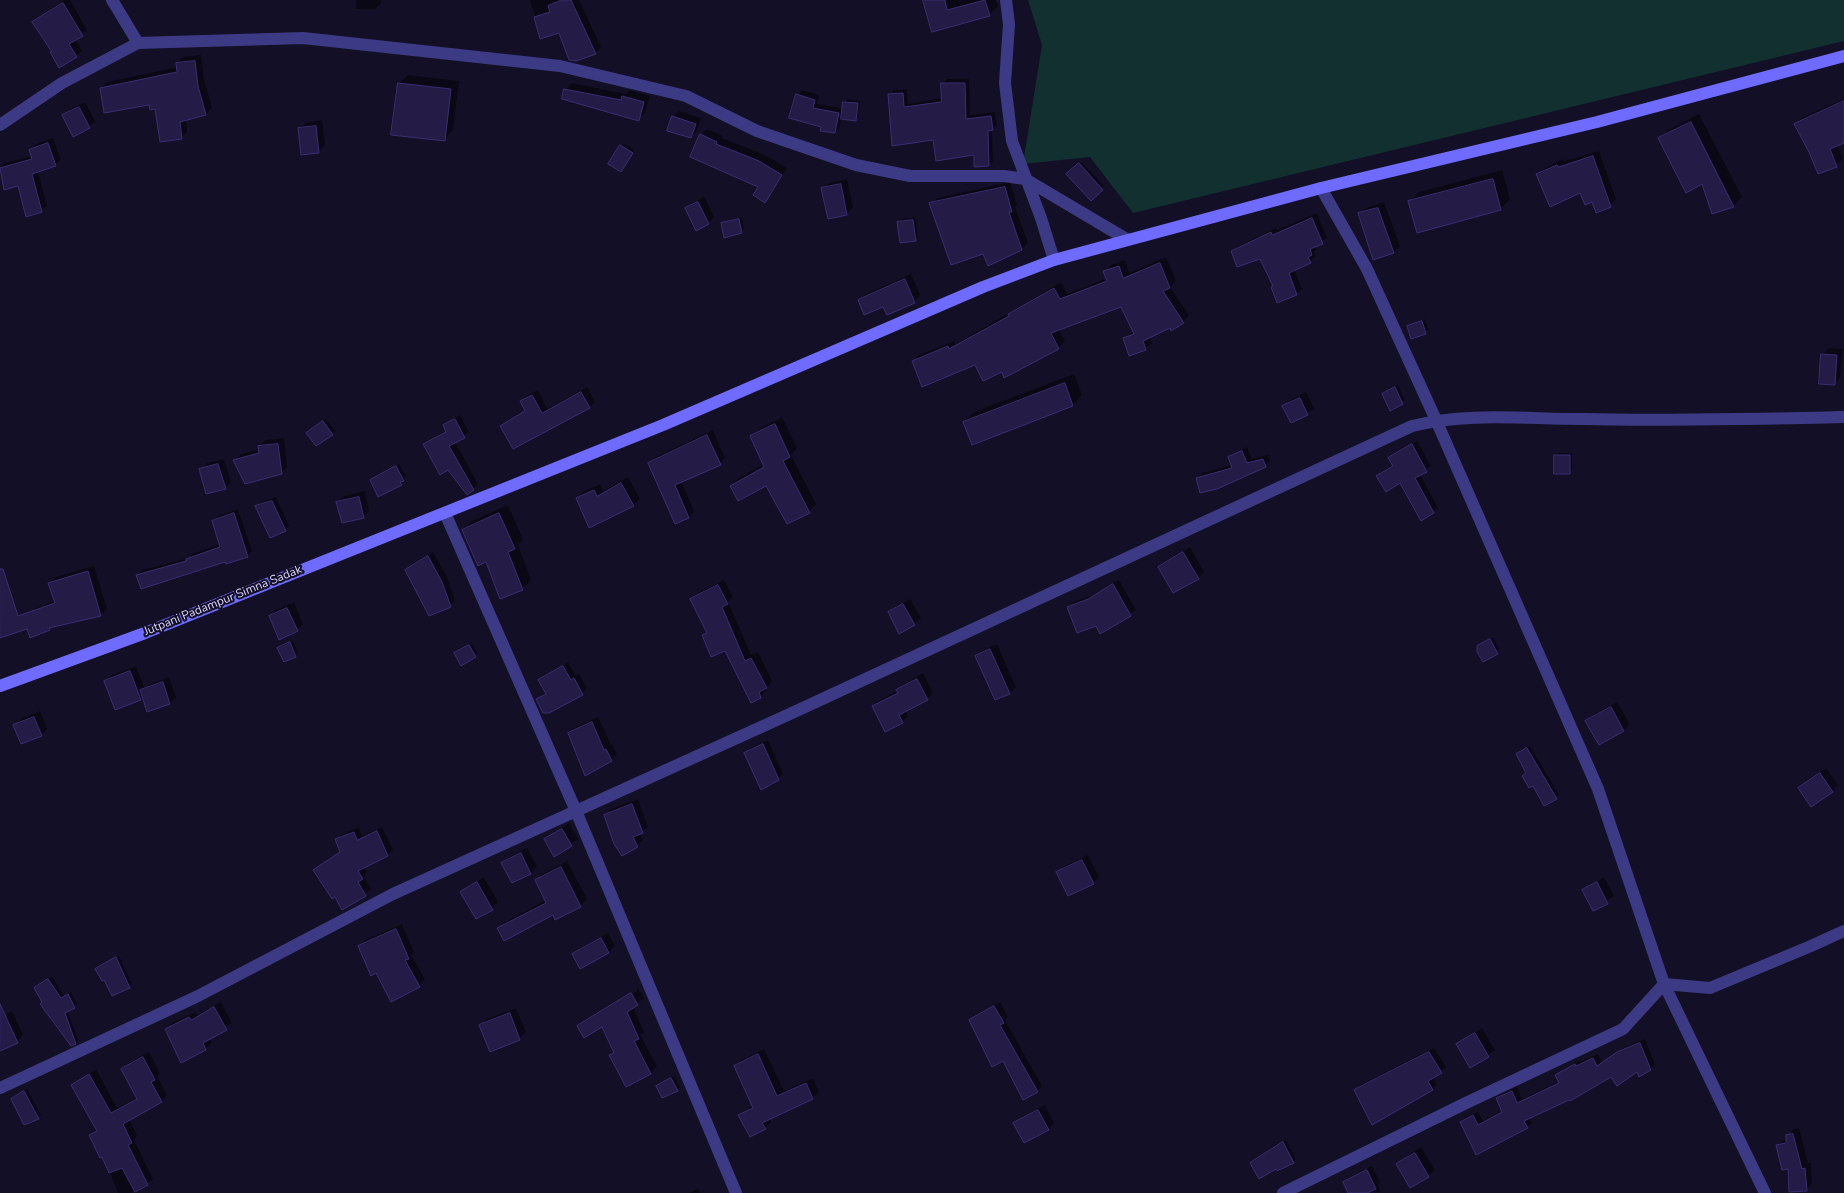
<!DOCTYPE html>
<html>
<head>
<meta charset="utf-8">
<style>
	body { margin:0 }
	canvas { display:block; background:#130f26 }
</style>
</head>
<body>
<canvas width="1844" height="1193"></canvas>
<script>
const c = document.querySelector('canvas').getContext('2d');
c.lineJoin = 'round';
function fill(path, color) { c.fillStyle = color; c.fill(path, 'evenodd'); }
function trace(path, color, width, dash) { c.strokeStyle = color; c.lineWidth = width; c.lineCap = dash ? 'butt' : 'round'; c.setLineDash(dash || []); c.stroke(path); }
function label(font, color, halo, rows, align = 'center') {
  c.font = font + ' "Nunito Sans",sans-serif'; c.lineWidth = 4; c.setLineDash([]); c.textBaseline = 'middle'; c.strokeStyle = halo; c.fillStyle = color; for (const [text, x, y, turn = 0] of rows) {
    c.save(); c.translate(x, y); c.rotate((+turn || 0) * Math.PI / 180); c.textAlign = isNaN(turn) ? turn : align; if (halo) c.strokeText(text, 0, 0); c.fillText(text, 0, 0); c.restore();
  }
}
fill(new Path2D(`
	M1028,0H1844V41L1133,213L1090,157L1023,164L1042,45Z`), '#12302f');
fill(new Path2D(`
	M64,0H70L87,30L75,39L82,51L76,56L53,51L33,22Z
	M356,0H381V3L375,9H356Z
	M530,0H579L601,47L595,53L560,31L541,37Z
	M925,0H996L998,6L989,15L933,31Z
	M201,55L204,79L212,108L206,114L186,119L187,132L181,138L150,103L101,88L107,82L178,67L177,63L183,57Z
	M408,75L459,81L453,130L444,139L399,83Z
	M947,79H969L970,115L995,112L997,125L992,129L993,161L989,165L975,153L934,139L890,95L894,90L907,89L908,104L942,98V84Z
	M572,83L626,94L629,90L650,96L645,113L639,119L563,99L566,89Z
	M802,90L819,95L817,104L844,109L847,99L860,101L858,117L856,120L841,118L840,127L835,132L822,126L797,95Z
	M1844,99V142L1837,145L1843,159L1836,165L1810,151L1795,124L1801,118Z
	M85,102L95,121L89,127L64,115L70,109Z
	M679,111L701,118L697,131L691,137L673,117Z
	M1699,114L1742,197L1733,206L1703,183L1660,138L1668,130Z
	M322,120L325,145L319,151L299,129L306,123Z
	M707,129L723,136L722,138L765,155L787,168L765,201L760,186L701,135Z
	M53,138L61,160L55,165L38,171L47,206L41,211L19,185L5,189L0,168L5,163L32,156L30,150L36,144Z
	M624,143L634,150L623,168L621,146Z
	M1599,151L1616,199L1610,206L1592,200L1581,191L1537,175L1543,169L1563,159L1564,161Z
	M1082,162L1104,186L1091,199L1071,171Z
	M1502,170L1510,199L1501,209L1410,202L1419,192Z
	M847,179L853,207L847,214L823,189L829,183Z
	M1010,182L1017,205L1015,207L1028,243L1022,249L983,253L931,204L937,198Z
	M704,196L714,217L708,223L686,209Z
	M1384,202L1400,246L1394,252L1360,214L1366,208Z
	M1317,213L1327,238L1315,246L1317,249L1314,252L1316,256L1310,261L1294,269L1302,289L1296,294L1272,287L1274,285L1261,257L1232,251L1238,246L1276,228L1277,230Z
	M742,217L744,230L742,232L722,223Z
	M916,217L918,237L915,240L899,222L902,219Z
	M1166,257L1176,281L1170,287L1189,315L1183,322L1150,337L1152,343L1145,349L1124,338L1134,331L1122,305L1058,329L1065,341L1058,348L1002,371L975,363L913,362L919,355L954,341L956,344L1061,282L1067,294L1107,278L1105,272L1111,265L1125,260L1129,273Z
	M911,274L920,295L914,302L884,305L859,300L866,294Z
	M1425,319L1429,330L1412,337L1408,326Z
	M1829,348L1843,349L1840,378L1834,384L1823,354Z
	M1074,374L1082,395L1073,405L972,443L964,422L974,412Z
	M1398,385L1405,400L1391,409L1383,394Z
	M587,387L595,402L590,407L514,447L501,426L526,410L521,401L527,396L538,390L547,409Z
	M1306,392L1314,408L1307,414L1292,422L1284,406L1290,400Z
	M460,415L469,432L455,442L478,484L473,489L425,444L447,430L444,425Z
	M782,417L797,448L791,455L816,504L809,512L767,484L731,486L739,478L764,464L751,436L759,429Z
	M326,419L335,431L332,434L311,430Z
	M713,430L725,458L720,464L681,481L694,511L689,517L675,523L650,463L655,457Z
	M284,438L287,467L281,473L235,460L241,454L260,449L259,447L265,440Z
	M1417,441L1431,466L1420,474L1438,508L1433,512L1400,482L1377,476L1393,464L1390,458L1395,453Z
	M1247,447L1252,459L1268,455L1270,461L1265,466L1197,478L1202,473L1232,465L1229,458Z
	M1558,453H1572V470L1569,473L1556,456Z
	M224,459L231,482L225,488L201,470L207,463Z
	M399,464L406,477L401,484L375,478Z
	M628,477L640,499L634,505L590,526L577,498L583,492L600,484L603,491Z
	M365,491L369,511L363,517L338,502L344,496Z
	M276,497L289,526L285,530L257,506L261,502Z
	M508,505L523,539L518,545L531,580L522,589L487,560L463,530L472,521Z
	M238,509L252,551L247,556L137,575L142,570L189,558L192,554L221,544L213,521L218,516Z
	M1190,547L1204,572L1198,578L1159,567L1166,561Z
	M433,552L447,577L455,601L450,606L406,570Z
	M94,566L107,609L101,615L52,627L49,629L28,627L0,636V624L56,600L50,583L56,577Z
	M724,580L733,597L728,602L751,655L758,652L772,681L761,697L751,701L725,649L703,636L708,631L692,599L698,593Z
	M1119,580L1136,610L1101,632L1096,625L1068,608L1074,602L1095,594Z
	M910,599L921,618L914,624L889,613Z
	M294,602L303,624L297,630L270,616L276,610Z
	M1493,637L1500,650L1497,653L1478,647Z
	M293,641L298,653L285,661L282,646Z
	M472,643L478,654L475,656L458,651Z
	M997,644L1016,687L1010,693L996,699L977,656L983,650Z
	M568,662L576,676L579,674L587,688L582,694L537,699L546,692L540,680Z
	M136,666L144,687L169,677L176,697L170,703L143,696L140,699L106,682L112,675Z
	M923,673L933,693L927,699L905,710L908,716L902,722L873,706L880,700L898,690L904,684Z
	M1617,702L1630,724L1624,730L1599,743L1587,722L1593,715Z
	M40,711L47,729L41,735L15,725L21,719Z
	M598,717L611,745L612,744L617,754L611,760L569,733L576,727Z
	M768,740L783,774L778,779L745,753L750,748Z
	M1530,746L1559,795L1545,804L1518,754Z
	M1826,768L1838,785L1832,791L1800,788Z
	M638,799L648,827L639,833L643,840L637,846L605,815L611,809Z
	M569,823L578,839L555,855L546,840Z
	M359,827L362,836L382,827L393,850L387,855L364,867L367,872L364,876L371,889L343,908L315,870L341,851L336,840L342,834Z
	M527,848L537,866L531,873L512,882L503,863L509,857Z
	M1088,855L1099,877L1093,883L1058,873L1064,866Z
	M567,861L587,899L580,906L555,918L553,914L499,928L505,922L546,900L536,881L542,874Z
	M484,877L498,902L492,909L462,892Z
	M1604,877L1614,896L1594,910L1583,890Z
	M402,924L414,952L411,955L425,979L419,986L377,972L359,946L365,940Z
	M608,933L615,946L609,952L581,967L573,955L580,948Z
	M119,956L132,984L112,995L105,979L97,969Z
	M52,977L64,996L71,992L77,1004L67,1010L78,1040L75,1043L44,1002L38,986Z
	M638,988L644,998L633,1007L644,1032L640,1035L657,1066L651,1073L626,1085L611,1055L614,1051L603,1025L579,1026L584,1021V1023L637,991Z
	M221,1002L232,1023L209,1038L212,1043L205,1049L166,1030L172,1023L196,1012L197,1015Z
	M1000,1002L1008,1017L1005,1020L1042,1086L1037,1091L1004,1059L970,1020Z
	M516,1008L526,1032L520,1038L491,1050L481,1026L487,1019Z
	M12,1011L23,1035L17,1042L0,1017Z
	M1482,1028L1495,1050L1471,1067L1458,1044Z
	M1645,1039L1655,1064L1651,1069L1640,1075L1637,1071L1611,1075L1529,1118L1532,1123L1527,1127L1476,1153L1461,1122L1466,1117L1478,1112L1483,1121L1503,1110L1497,1098L1502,1094L1517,1087L1522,1099L1560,1081L1557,1076L1579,1060L1580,1062L1598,1054L1602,1063L1623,1048Z
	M1434,1048L1446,1067L1433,1076L1437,1085L1432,1089L1355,1090L1360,1085Z
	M764,1049L784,1091L813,1078L819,1092L813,1098L769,1118L771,1122L765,1128L740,1115L753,1105L735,1066L741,1060Z
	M149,1052L160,1073L157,1076L167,1095L162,1101L129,1119L137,1136L134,1140L153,1179L147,1184L130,1193H118L103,1155L90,1135L97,1128L72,1085L96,1069L117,1108L138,1097L123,1069L129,1063Z
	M674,1076L680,1087L677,1090L658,1086Z
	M27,1089L41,1115L38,1118L15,1097Z
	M1045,1105L1054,1123L1048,1129L1015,1124L1021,1117Z
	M1799,1128L1808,1163H1811L1812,1183L1806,1190L1789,1167L1778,1145L1787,1138L1793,1129Z
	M1286,1140L1296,1159L1293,1162L1276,1167L1251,1163Z
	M1421,1147L1435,1170L1428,1176L1397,1164Z
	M1372,1166L1380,1182L1378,1185L1381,1192L1350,1193L1344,1182L1349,1178Z
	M698,1188L701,1193H689Z`), '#0007');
const building = new Path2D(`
	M562,0H571L596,54L576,61L569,60L559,33L540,39L534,17L550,12L548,6Z
	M923,0H945L947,10L985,0L990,16L932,32Z
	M63,3L83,36L69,44L77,57L59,68L50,52H52L32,22Z
	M195,61L198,86L206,115L180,122L182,139L160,142L155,109L150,110L149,105L104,113L100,88L177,72L176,63Z
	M398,83L451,89L445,141L391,135Z
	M941,83H965L966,119L991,116L993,130L988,131L989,166L974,167V155L936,161L933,140L892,146L888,94L903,93L904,107L941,102Z
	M564,89L621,100L622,96L644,102L639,121L562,99Z
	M796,94L815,100L813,108L839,113L835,133L820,131L821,127L789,118Z
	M1844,101V143L1830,149L1837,167L1818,174L1809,152L1794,124Z
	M843,102L858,103L856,121L841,119Z
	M79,107L90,128L73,137L62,115Z
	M672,116L696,124L691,138L667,131Z
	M1691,122L1734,207L1712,214L1702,184L1686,193L1658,138Z
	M316,126L319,153L301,155L298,128Z
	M700,134L717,142L716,144L759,161L782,175L765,203L753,195L758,187L690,157Z
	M48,143L56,166L32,174L42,212L26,217L18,186L4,190L0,168L32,159L29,150Z
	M620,145L633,153L621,172L608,164Z
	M1593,156L1611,207L1596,213L1592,202L1585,205L1580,193L1550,207L1536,174L1557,165L1558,167Z
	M1079,163L1103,190L1091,201L1066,174Z
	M1493,179L1501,210L1417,233L1408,201Z
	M841,184L847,215L828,219L821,188Z
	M1005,187L1012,212H1009L1022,250L988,266L983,254L951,265L929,203Z
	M698,202L709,224L696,231L685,208Z
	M1378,208L1394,253L1373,260L1358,213Z
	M1312,218L1323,244L1310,249L1312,255L1308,257L1311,263L1289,273L1297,295L1277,303L1271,287L1273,286L1260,259L1237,267L1231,251L1271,232L1272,235Z
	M739,219L742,233L724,238L721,223Z
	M913,220L916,241L900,243L897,222Z
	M1160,263L1170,288L1163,291L1184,323L1171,331L1170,328L1143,341L1146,350L1129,356L1123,338L1134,334L1121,307L1051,333L1059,349L1004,378L1002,372L983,381L975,365L922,387L912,361L948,346L949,349L1009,316L1008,314L1054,288L1060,299L1107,281L1103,271L1119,266L1123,278Z
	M905,279L915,303L887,315L883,307L864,315L858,300Z
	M1422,321L1426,334L1411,339L1407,326Z
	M1821,354L1837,355L1835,385L1819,384Z
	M1065,383L1073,406L972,445L963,422Z
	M1395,387L1403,404L1390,411L1382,394Z
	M581,392L590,408L513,449L500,426L525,411L520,401L532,395L542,413Z
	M1300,398L1308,415L1291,423L1282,406Z
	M455,419L465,438L449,446L474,490L467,495L448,470L440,475L423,444L446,432L443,425Z
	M323,421L333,435L316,446L306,433Z
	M775,424L790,457L783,461L810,513L787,524L766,486L738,501L730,486L764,467L750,436Z
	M707,435L721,465L675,485L689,518L675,524L648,463Z
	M278,444L282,474L245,484L233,460L259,453L258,446Z
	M1412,444L1427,472L1415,478L1434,513L1421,521L1400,483L1386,492L1376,476L1393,466L1388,458Z
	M1242,451L1247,463L1263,459L1266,467L1217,489L1200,493L1196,478L1232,468L1228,457Z
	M1554,455H1570V474H1554Z
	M218,464L226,489L206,494L199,469Z
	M396,466L404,481L400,482L402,485L378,497L370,480Z
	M621,483L634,506L589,528L576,498L594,490L597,496Z
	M359,497L364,518L342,523L336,502Z
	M272,501L286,531L270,538L255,506Z
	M234,513L248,557L226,564L225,562L141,589L136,575L186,561V559L220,547L212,521Z
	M499,513L515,549L508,552L523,590L500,599L486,562L478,566L462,530Z
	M1183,552L1199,579L1173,593L1158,567Z
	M428,556L442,582L451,607L429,616L405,570Z
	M0,569H3L18,616L55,603L48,583L88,571L101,616L49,628L50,630L30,638L27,629L0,638Z
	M1113,584L1131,616L1100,634L1096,626L1077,633L1067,607L1088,599Z
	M718,585L728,604L722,607L745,661L751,658L767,688L759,692L761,698L751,703L725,651L711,657L702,635L707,633L690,599Z
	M903,604L915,625L899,634L888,612Z
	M287,608L298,631L279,640L269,616Z
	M1490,639L1498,654L1483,662L1477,652V646Z
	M290,642L296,657L284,662L277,648Z
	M469,645L476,657L461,666L454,653Z
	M990,649L1010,694L995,700L975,656Z
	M563,666L571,680L574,678L583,695L549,713H543L536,699L546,694L538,680Z
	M130,671L141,700L115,710L104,681Z
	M917,679L928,700L899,715L903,723L885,732L872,706L898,693L896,690Z
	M163,682L170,704L147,712L140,690Z
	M1611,707L1624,731L1599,745L1585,721Z
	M34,717L42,736L21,744L13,725Z
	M592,722L604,750L606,749L612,761L585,776L568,733Z
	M763,744L779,780L761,790L744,753Z
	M1527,748L1557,799L1544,806L1533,786L1529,788L1522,776L1526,773L1516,754Z
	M1820,773L1833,792L1811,807L1798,788Z
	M632,804L643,833L633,837L638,847L622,856L614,844L604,815Z
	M562,829L572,846L554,857L544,839Z
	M377,831L388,856L358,871L363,879L358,882L366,896L342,910L335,897L332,899L313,870L340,852L335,839L354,832L357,840Z
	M521,853L531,874L512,883L501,863Z
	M1082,860L1094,884L1068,896L1056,872Z
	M561,867L581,907L555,920L553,915L504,941L497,928L546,903L535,880Z
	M477,882L493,910L476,919L460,892Z
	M1597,882L1608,904L1593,911L1582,890Z
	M396,929L409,959L405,960L420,987L391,1002L376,973L371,976L358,946Z
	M601,938L609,953L580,969L572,954Z
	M116,957L130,988L112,996L104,980L102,981L95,969Z
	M48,979L61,998L68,994L75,1008L65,1013L76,1044L71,1046L40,1004L42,1002L34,988Z
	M631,993L638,1005L627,1012L639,1039L634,1041L651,1074L626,1087L609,1055L614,1053L602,1027L584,1038L577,1026Z
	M0,1004L18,1043L0,1051Z
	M994,1006L1004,1023L1000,1025L1038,1092L1023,1100L1003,1061L992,1067L969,1020Z
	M214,1007L227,1030L203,1043L206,1050L181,1063L165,1029L189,1017L191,1020Z
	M510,1013L520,1040L490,1052L479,1025Z
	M1475,1033L1489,1057L1470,1068L1456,1044Z
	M1640,1043L1651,1070L1639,1077L1637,1072L1617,1086L1611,1077L1570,1101L1569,1100L1524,1121L1528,1128L1476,1155L1460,1122L1473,1115L1478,1125L1502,1112L1496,1098L1512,1091L1517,1103L1559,1083L1555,1075L1575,1064L1576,1066L1593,1058L1597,1066L1617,1052Z
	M1429,1052L1442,1073L1428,1081L1433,1090L1372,1125L1354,1090Z
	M758,1054L777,1096L806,1083L813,1099L762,1123L766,1129L750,1137L738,1115L753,1108L734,1066Z
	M143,1057L155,1080L151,1082L162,1102L123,1124L132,1143L128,1145L148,1185L135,1192L122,1168L109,1173L102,1157L100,1158L89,1135L97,1131L71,1085L89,1074L111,1113L137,1099L121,1069Z
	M671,1078L678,1091L662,1098L656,1086Z
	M24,1091L39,1119L24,1125L11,1099Z
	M1038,1110L1049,1130L1024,1143L1013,1123Z
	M1793,1134L1802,1169L1805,1168L1807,1191L1789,1192L1788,1169L1782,1170L1776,1145L1786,1143V1135Z
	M1283,1142L1294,1163L1277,1171L1276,1169L1259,1179L1250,1163Z
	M1415,1153L1429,1177L1410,1188L1396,1164Z
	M1367,1170L1376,1189L1367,1193H1348L1343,1182Z`);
fill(building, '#241b47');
trace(building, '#3b2d73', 1);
trace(new Path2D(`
	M112,0L138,43L303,38L560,66L686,96L757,131L856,165L910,176H1004L1025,179L1128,240
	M1006,0L1009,24L1005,83L1012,141L1041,218L1054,260
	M0,125L62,83L138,43
	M1321,188L1367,269L1436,420L1598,789L1664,984L1765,1193
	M445,513L576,811L736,1193
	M0,1088L196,997L393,894L792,713L1412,426C1467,412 1525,419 1582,419C1669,421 1757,419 1844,417
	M1283,1193L1466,1103L1623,1029L1664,984L1710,988L1811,946L1844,931`), '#3d3a85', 12);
trace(new Path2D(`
	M0,686L145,633L663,425L983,287L1054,260L1321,188L1597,122L1844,56`), '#6f6bff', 12);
label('12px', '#d9d4ff', '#130f26', [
	["Jutpani Padampur Simna Sadak",223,601,-22]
]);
</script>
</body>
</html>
